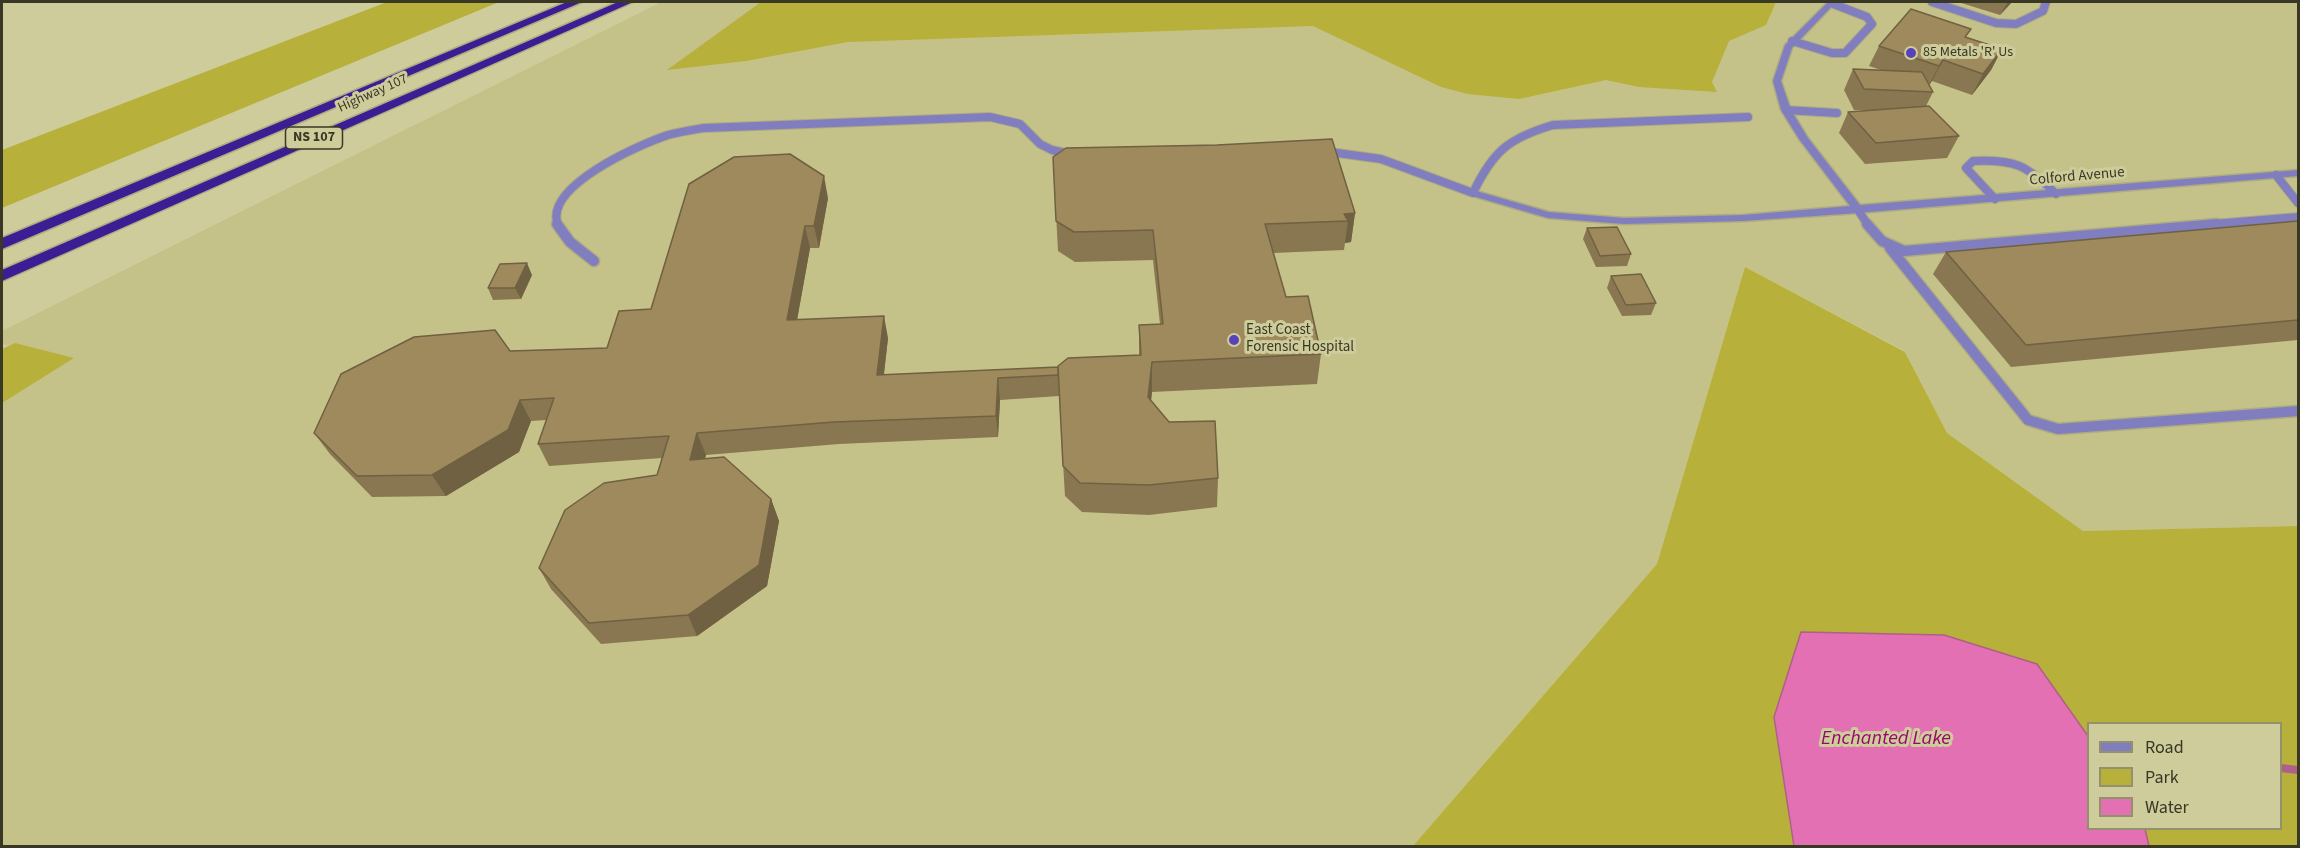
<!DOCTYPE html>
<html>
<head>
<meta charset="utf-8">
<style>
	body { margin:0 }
	#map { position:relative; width:2300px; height:848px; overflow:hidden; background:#cecc9b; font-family:"Source Sans 3",sans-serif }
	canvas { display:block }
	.frame { position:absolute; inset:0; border:3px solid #393824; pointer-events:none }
	.legend { position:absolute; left:2087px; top:722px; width:195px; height:108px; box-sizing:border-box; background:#cecc9b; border:2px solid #92916b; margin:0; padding:8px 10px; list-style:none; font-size:18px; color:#393824 }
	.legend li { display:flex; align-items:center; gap:12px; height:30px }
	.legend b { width:30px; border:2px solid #92916b }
</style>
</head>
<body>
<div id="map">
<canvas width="2300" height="848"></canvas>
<div class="frame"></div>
<ul class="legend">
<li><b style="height:8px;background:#817ec0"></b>Road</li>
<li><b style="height:16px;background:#b7b03a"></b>Park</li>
<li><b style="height:16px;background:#e270b3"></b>Water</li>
</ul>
</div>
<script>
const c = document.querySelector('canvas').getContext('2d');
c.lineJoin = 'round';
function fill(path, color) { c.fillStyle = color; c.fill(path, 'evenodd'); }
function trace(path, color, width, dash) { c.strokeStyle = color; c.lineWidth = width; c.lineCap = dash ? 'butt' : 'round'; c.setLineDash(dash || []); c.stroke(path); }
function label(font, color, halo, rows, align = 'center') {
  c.font = font + ' "Source Sans 3",sans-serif'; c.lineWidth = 6; c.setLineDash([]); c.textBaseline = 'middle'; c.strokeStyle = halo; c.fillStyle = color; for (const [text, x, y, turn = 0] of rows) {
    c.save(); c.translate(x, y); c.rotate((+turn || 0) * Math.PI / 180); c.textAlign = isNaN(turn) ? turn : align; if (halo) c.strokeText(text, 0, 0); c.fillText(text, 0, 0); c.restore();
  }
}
fill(new Path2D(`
	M661,2H2298V526L2083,531L1947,433L1905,351L1745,267L1657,564L1413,846H2V403L73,358L2,344V331Z`), '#c5c289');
fill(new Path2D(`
	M387,2H499L2,208V150Z
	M761,2H1776L1766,25L1729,41L1712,82L1717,92L1639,87L1606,80L1519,99L1468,94L1441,87L1313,26L848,42L746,61L667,70Z
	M1745,267L1905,352L1947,433L2083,531L2298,526V846H2149L2145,829L2280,828V724H2088V736L2037,664L1944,635L1802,632L1774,717L1794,846H1413L1657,564Z
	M15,343L74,358L2,403V349Z`), '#b7b03a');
const water = new Path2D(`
	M1801,632L1944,635L2037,664L2088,736V828L2145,829L2149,846H1794L1774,717Z`);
fill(water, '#e270b3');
trace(water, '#af5f88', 1.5);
trace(new Path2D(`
	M2280,768L2298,770`), '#af5f88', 8);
const serviceFar1 = new Path2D(`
	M1932,2L1996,23L2016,24L2043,11L2046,2
	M1792,41L1832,53H1845L1872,24L1867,17L1831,3
	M1786,110L1837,113
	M1323,151L1381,159L1473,193C1493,151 1509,138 1553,125L1748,117
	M2276,175L2298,203
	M1995,199L1966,168L1973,161C2014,159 2027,165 2056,194
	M1858,210L1868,225
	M558,225C543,187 638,145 668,135C679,132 692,130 704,128L990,117L1020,124L1040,144L1052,150L1074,155
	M2200,225L2298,217`);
const service = new Path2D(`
	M557,224L570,242L594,261
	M1867,224L1882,241L1904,251L2217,224
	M1890,248L2028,420L2058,429L2298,411`);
const minor = new Path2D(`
	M1828,2H1836L1792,48L1781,81L1791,110L1808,138L1860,205L2298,170V176L1858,213L1743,221L1624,224L1548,218L1469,195L1468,193L1473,190L1549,212L1624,218L1743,215L1850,206L1799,139L1781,110L1773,81L1785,45Z`);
const motorway = new Path2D(`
	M567,2H582L2,249V238Z
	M618,2H633L2,281V270Z`);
trace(serviceFar1, '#adab81', 10);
trace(service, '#adab81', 13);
trace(minor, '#adab81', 3);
trace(motorway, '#adab81', 3);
trace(serviceFar1, '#817ec0', 8);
trace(service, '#817ec0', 10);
fill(minor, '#817ec0');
fill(motorway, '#3c1d93');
fill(new Path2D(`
	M1958,2H2012L2000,15Z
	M1967,38L2002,49L1991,70L1972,95L1932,81L1929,85L1933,92L1926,106L1959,136L1947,158L1865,164L1839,133L1848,112L1872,110H1854L1844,90L1853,69L1881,70L1869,66L1879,46Z
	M1053,157L1355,213L1351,242L1345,243L1344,250L1273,253L1286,297L1321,354L1317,384L1152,392L1151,401L1218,478L1217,507L1149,515L1082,512L1065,496L1059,396L1000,400L998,437L839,444L706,455L705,459L771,499L779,521L767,586L697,636L601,644L551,589L539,568L657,475L662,458L549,466L538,444L546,420L531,421L519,452L446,496L372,497L330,454L314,433L510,351L607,348L651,309L828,198L819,248H810L797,320L888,338L884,375L1058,367L1139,355V325L1160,324L1153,260L1075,262L1058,251Z
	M2298,221V340L2011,367L1933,274L1946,252Z
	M1587,228L1631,254L1627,266L1596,267L1583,239Z
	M532,275L521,299L493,300L488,288Z
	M1611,276L1656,303L1651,315L1622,316L1607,288Z`), '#887750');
fill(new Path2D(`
	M2008,2H2012L2000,15Z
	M2002,49L1991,70L1972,95L1983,74Z
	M1943,60L1932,81L1928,87L1939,66Z
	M824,176L828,198L819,248L814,226Z
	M1355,213L1351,242L1345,243L1348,221L1344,214Z
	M805,226L810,248L793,342L787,320Z
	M527,263L532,275L521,299L515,288Z
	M884,316L888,338L881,397L877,375Z
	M1152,362V392L1148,427V397Z
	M998,378L1000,400L998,437L996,416Z
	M520,400L531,421L519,452L446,496L432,475Z
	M697,433L706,455L698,482L690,460Z
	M771,499L779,521L767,586L697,636L688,615Z`), '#6f6141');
const building = new Path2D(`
	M1911,9L1971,29L1965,37L2002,49L1983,74L1943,60L1939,66L1879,46Z
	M1853,69L1922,72L1933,92L1864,89Z
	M1929,106L1959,136L1876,143L1848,112Z
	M1332,139L1355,213L1344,214L1348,221L1265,224L1286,297L1308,296L1321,354L1152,362L1148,397L1169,422L1215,421L1218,478L1149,485L1080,483L1063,466L1058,366L1068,358L1141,355L1139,325L1163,324L1153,230L1074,232L1056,221L1053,157L1066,148L1217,145Z
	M790,154L824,176L814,226H805L787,320L884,316L877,375L1058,367V375L998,378L996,416L834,422L697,433L690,460L724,457L771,499L759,565L688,615L589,623L539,568L565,510L604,483L657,475L669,436L538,444L554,398L520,400L508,430L432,475L357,476L314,433L341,374L414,337L495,330L510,351L607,348L619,311L651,309L689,184L734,157Z
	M2298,221V320L2026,345L1946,252Z
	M1617,227L1631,254L1600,256L1587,228Z
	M527,263L515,288H488L500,264Z
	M1641,274L1656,303L1626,305L1611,276Z`);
fill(building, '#9e8a5d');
trace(building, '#6f6141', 1.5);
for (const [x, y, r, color] of [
	[1911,53,6,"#5841b9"],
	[1234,340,6,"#5841b9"]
]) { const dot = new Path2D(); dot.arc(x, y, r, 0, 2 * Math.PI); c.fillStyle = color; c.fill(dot); trace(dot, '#cecc9b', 2); }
label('14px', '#393824', '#cecc9b', [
	["85 Metals 'R' Us",1923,53]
], 'left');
label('14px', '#393824', '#cecc9b', [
	["Highway 107",373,94,-24]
]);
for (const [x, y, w] of [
	[314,138,57]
]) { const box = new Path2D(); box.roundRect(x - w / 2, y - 11, w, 22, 4.5); c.fillStyle = '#cecc9b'; c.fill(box); trace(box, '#393824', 1.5); }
label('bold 14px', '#393824', null, [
	["NS 107",314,138]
]);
label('15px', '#393824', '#cecc9b', [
	["Colford Avenue",2077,177,-5]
]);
label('15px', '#393824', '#cecc9b', [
	["East Coast",1246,331],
	["Forensic Hospital",1246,348]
], 'left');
label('italic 20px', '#99056d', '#cecc9b', [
	["Enchanted Lake",1886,740]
]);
</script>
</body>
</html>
